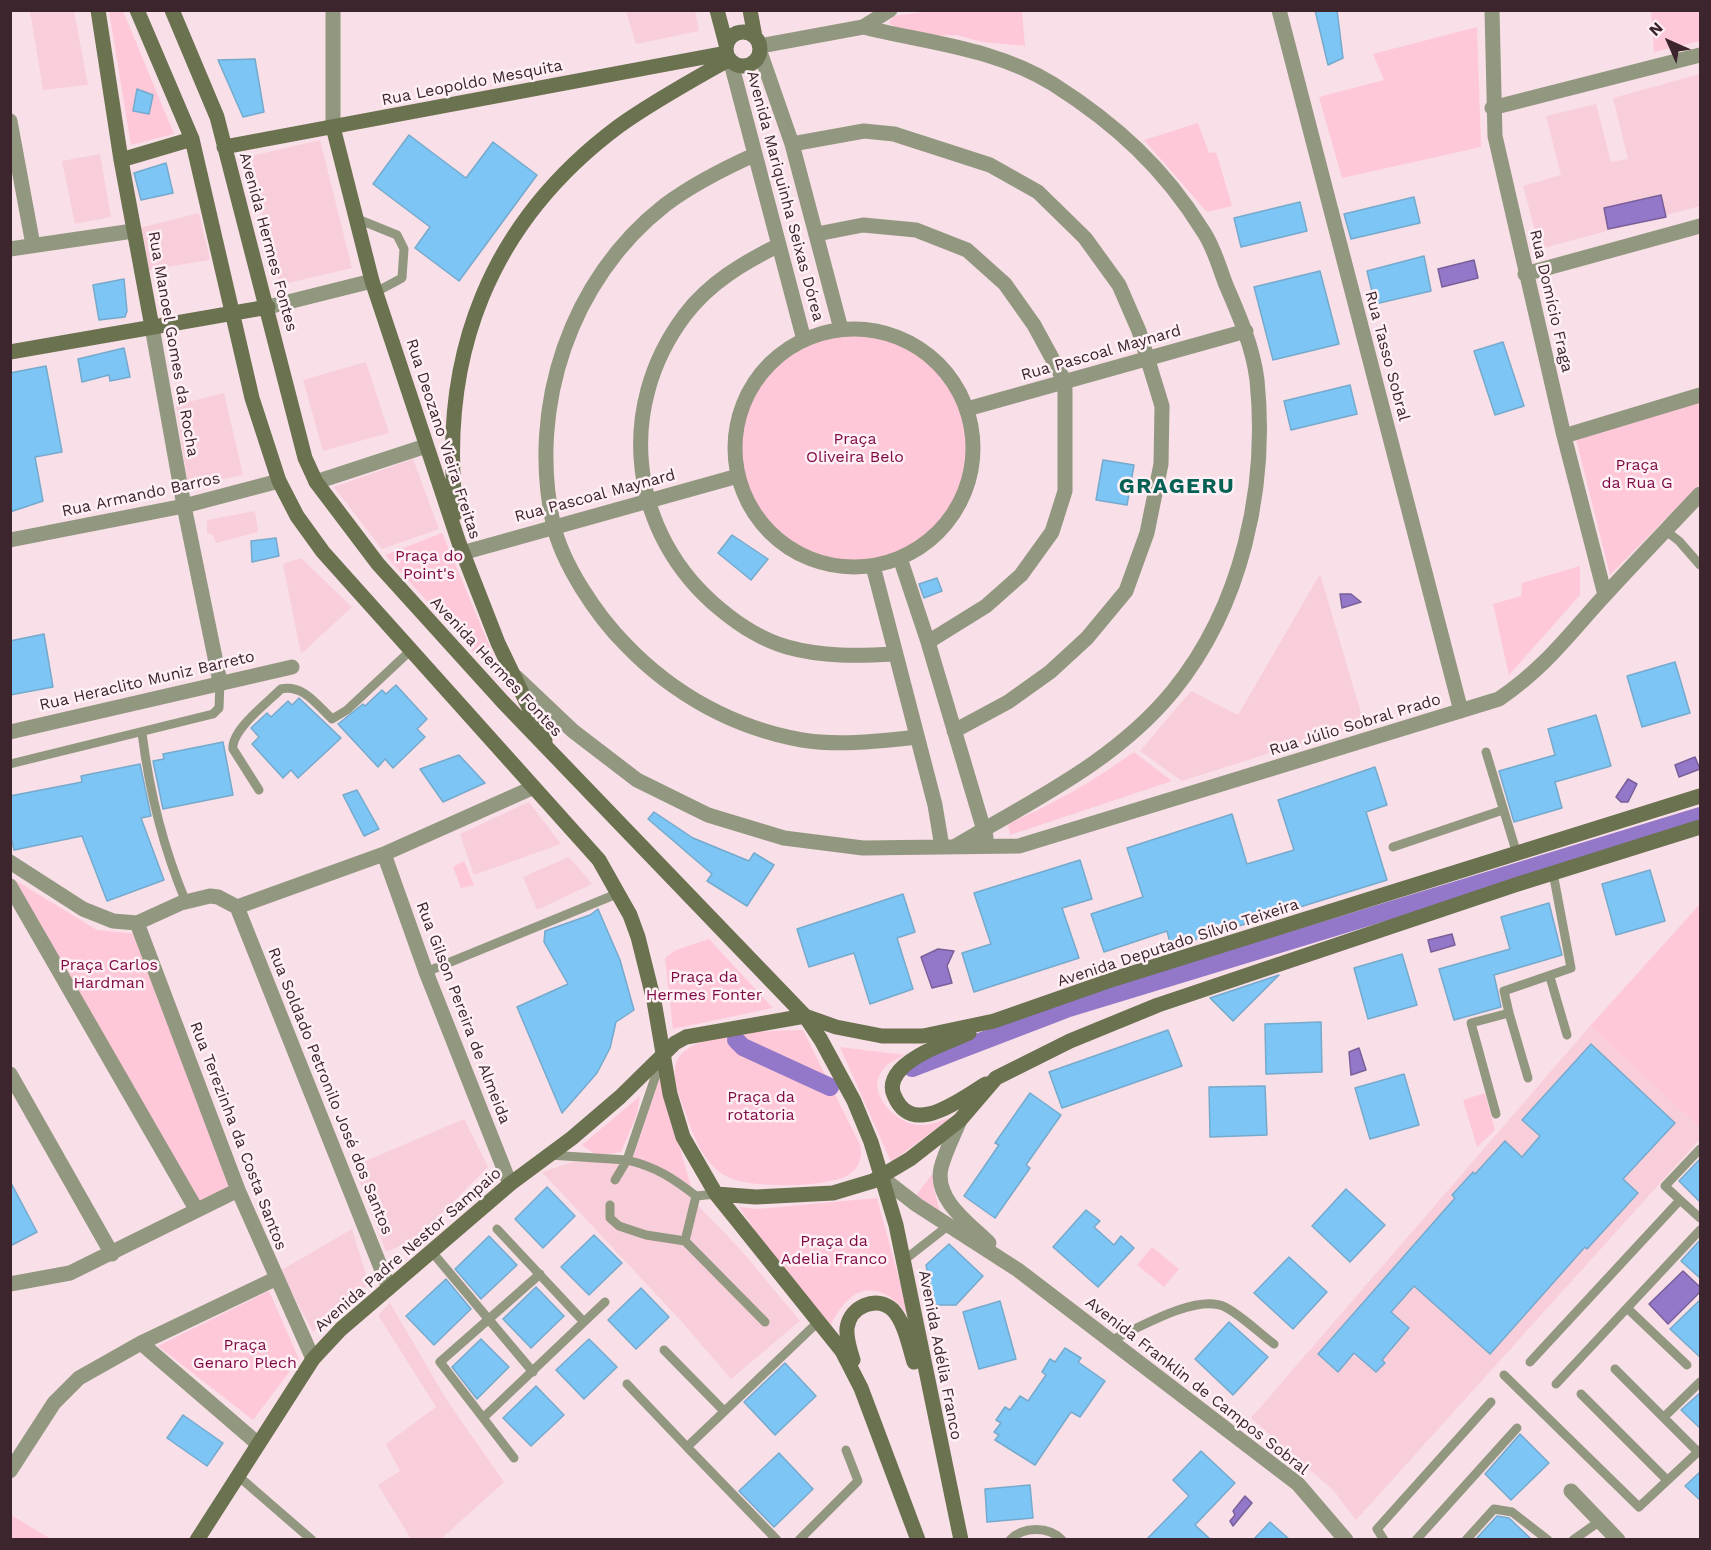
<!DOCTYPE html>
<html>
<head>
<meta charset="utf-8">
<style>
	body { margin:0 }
	#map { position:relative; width:1711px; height:1550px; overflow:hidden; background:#f9dfe7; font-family:"Work Sans",sans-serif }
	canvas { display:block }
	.frame { position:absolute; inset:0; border:12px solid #3d252d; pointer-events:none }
	.north { position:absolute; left:1639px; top:12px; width:60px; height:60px; -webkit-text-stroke:4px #fef0f4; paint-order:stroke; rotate:315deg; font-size:16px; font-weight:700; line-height:24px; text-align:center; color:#3d252d }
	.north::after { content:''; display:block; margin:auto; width:21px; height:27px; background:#3d252d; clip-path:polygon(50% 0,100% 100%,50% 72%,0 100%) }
</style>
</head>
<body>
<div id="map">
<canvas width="1711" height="1550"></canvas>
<div class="frame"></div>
<div class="north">N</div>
</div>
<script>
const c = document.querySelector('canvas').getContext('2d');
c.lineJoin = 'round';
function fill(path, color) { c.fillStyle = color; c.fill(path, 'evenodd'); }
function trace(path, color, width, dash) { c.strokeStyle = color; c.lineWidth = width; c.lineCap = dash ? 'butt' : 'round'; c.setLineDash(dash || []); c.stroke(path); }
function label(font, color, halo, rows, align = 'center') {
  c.font = font + ' "Work Sans",sans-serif'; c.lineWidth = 5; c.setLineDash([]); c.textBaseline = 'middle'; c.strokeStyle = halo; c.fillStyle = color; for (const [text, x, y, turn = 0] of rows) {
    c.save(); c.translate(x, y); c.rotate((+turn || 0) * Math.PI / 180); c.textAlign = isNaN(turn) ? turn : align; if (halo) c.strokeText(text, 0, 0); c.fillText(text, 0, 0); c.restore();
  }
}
fill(new Path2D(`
	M30,11H74L88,85L43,90Z
	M626,11H695L699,31L636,44Z
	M1700,74V206L1540,249L1523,186L1561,175L1546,116L1596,104L1611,162L1628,159L1613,98Z
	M320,140L352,268L280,285L247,157Z
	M100,154L111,217L75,224L62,161Z
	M199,213L210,260L148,270L139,228Z
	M366,362L389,433L323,451L303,380Z
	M224,393L243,475L188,486L176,405Z
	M413,459L439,529L382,549L334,487Z
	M255,511L258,532L216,543L213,535L207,533V520Z
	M301,558L352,607L301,654L283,564Z
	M1320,574L1364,723L1182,781L1140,751L1191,691L1238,715Z
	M529,802L561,844L474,875L460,834Z
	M569,857L592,884L537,910L523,877Z
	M1590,1026L1700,1128V1139L1356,1520L1333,1490L1251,1418Z
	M464,1119L488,1167L416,1239L386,1252L354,1166Z
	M627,1160L678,1185L740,1249L800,1321L731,1379L681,1321L542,1172L573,1162Z
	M352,1229L369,1284L313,1332L280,1271Z
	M390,1303L448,1402L504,1482L441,1539H411L378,1485L400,1471L386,1444L436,1407L378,1315Z`), '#f9cedb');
fill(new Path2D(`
	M109,11H123L174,134L131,145Z
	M930,11H1022L1025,46L982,42L957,35L908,36L889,23L893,16Z
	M1651,11H1700V41L1654,52Z
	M1477,27L1481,147L1342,178L1319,97L1384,80L1373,54Z
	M1198,123L1209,153L1216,152L1232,206L1207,212L1144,140Z
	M741 448a114 114 0 1 1 228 0a114 114 0 1 1-228 0Z
	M1700,402V484L1610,575L1576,439Z
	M442,533L508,690L385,555Z
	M1580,566V595L1509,675L1493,604L1521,596L1522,583Z
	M1134,752L1172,781L1010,835L1008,824C1053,804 1094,781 1134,752Z
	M464,861L474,885L461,888L453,867Z
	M10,877L97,930L137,934L236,1189L196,1207L11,884Z
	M1700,904V1128L1590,1026Z
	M709,939L773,1008L673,1029L665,958L676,950Z
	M803,1030L860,1145C863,1157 859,1169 848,1175C826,1188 748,1189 726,1176C705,1165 694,1138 687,1117C682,1102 671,1079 676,1063C687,1030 774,1031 803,1030Z
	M840,1047L905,1055C896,1059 888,1062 882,1071C865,1093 898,1126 921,1125C931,1125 943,1120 952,1117L891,1162Z
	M660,1077L691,1187C673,1172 656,1165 633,1158Z
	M1485,1093L1495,1130L1477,1147L1463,1100Z
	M640,1096L637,1114L621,1152L597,1156L582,1145Z
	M934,1172V1189L940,1212L916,1195Z
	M877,1198L909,1316C881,1279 851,1282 831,1325L758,1235L739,1207L757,1209Z
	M1152,1247L1179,1269L1164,1287L1137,1265Z
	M269,1291L299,1359L253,1420L158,1346Z
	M11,1515L51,1539H11Z`), '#fec8d9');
const water = new Path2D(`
	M1661,195L1666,217L1608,229L1604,208Z
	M1474,260L1478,278L1442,287L1438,269Z
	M1351,594L1361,602L1342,608L1340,594Z
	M1695,757L1700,769L1679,777L1675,765Z
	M1628,779L1637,784L1628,802H1621L1616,797Z
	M1452,934L1455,945L1431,952L1428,940Z
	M938,949L954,951L947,966L952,983L932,988L921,957Z
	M1359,1048L1366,1070L1351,1075L1349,1052Z
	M1683,1271L1700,1287V1292L1668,1324L1649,1304Z
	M1245,1496L1252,1503L1233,1526L1230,1521L1235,1515L1233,1511Z`);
fill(water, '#9378c9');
trace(water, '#795f9a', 1.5);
trace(new Path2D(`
	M736,1040L743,1047L830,1087
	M912,1068L1066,1009L1700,816`), '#9378c9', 18);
const building = new Path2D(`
	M1315,10H1337L1343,58L1328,65Z
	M255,59L264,112L243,117L218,60Z
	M137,89L153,95L149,114L133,111Z
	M409,135L466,178L493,142L537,175L459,281L415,248L430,227L373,184Z
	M166,163L173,193L141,200L134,173Z
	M1414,197L1420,223L1351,239L1344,214Z
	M1300,202L1307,231L1241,247L1234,218Z
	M1424,256L1431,291L1375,304L1367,271Z
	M1320,271L1339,344L1273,360L1254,287Z
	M124,279L127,311L125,317L99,320L93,285Z
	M1503,342L1524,406L1495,415L1474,351Z
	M124,348L130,377L110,381L109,375L82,382L78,359Z
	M46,366L62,452L35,457L43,501L10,512V373Z
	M1350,385L1357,414L1291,430L1284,401Z
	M1103,460L1134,465L1127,505L1096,500Z
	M732,535L768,559L751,580L718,553Z
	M276,538L279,556L252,562L251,541Z
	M937,578L942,591L924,598L919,584Z
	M44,634L53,687L10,695V641Z
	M1675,662L1690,713L1642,727L1627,676Z
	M396,685L427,719L417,729L425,737L393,768L385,759L378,767L338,724L363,704L365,706L382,690L386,694Z
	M299,698L341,738L298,778L291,770L283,778L252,744L259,737L251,728L267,713L271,717L288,701L292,705Z
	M1596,715L1611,766L1555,782L1562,808L1514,822L1499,771L1555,755L1548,729Z
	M223,742L233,795L163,809L153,761L164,759L163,754Z
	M459,755L485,783L443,802L420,769Z
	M140,764L151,816L141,818L164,880L107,901L82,836L14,850L10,832V796L82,782L81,776Z
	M1375,767L1387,805L1366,812L1387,880L1171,947L1167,931L1104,952L1091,914L1143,897L1127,848L1232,814L1247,864L1294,850L1278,800Z
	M357,790L379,829L364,836L343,795Z
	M654,812L693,838L749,861L754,853L774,865L747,906L707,881L712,874L648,819Z
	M1080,860L1092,899L1062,908L1079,958L974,992L962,953L991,944L974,893Z
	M1650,870L1665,921L1616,935L1602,884Z
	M903,894L915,932L897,938L913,989L870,1004L854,953L809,967L797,929Z
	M1549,903L1562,955L1494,975L1501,1007L1454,1020L1439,969L1510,949L1501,917Z
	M598,909L620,960L634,1010L616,1022L610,1048L597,1073L562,1113L517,1007L568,984L544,942L545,931L590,915Z
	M1402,954L1417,1005L1368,1019L1354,968Z
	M1279,975L1233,1021L1210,998Z
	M1321,1022L1322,1072L1266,1074L1265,1024Z
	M1168,1030L1182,1066L1062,1108L1049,1072Z
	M1591,1044L1675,1123L1623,1179L1638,1193L1587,1249L1585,1247L1490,1354L1414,1286L1391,1312L1409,1328L1382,1360L1385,1363L1376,1372L1354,1353L1338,1372L1318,1354L1455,1198L1452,1195L1473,1172L1475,1174L1505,1141L1522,1157L1540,1136L1522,1120Z
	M1404,1074L1419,1125L1370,1139L1355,1088Z
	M1265,1086L1267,1135L1210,1137L1209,1087Z
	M1030,1093L1061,1115L1026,1165L1030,1168L995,1218L964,1196L999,1145L995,1143Z
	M1701,1158V1203L1679,1181Z
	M10,1181L37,1232L10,1246Z
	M547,1187L575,1216L543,1248L515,1219Z
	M1346,1189L1385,1225L1350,1262L1312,1226Z
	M1086,1210L1100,1221L1094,1227L1114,1245L1121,1236L1134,1248L1098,1287L1053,1247Z
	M594,1235L622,1263L589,1295L561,1267Z
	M489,1236L517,1265L481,1299L455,1269Z
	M1701,1239V1279L1681,1261Z
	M949,1244L983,1276L956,1305H934L926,1265Z
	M1289,1257L1327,1292L1293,1329L1254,1293Z
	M446,1279L471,1309L434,1345L406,1316Z
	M536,1287L564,1316L531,1348L503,1319Z
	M641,1288L669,1317L636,1349L608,1320Z
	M1701,1299V1358L1670,1329Z
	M1000,1301L1016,1359L979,1369L963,1312Z
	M1229,1322L1268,1357L1233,1395L1195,1359Z
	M481,1339L509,1367L477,1399L452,1367Z
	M589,1339L617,1367L584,1399L556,1370Z
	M1065,1348L1081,1358L1078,1362L1105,1381L1080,1417L1071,1412L1035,1465L995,1440L999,1435L994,1432L1001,1423L996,1420L1005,1407L1010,1410L1020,1396L1028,1401L1046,1375L1042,1372L1050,1359L1055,1362Z
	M785,1363L816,1396L775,1435L744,1402Z
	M536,1386L564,1415L531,1446L503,1418Z
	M1701,1392V1429L1681,1410Z
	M183,1415L223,1443L207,1466L167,1438Z
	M1520,1434L1549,1463L1511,1500L1485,1474Z
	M1201,1451L1235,1483L1195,1525L1210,1539H1147L1189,1496L1173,1480Z
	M779,1453L813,1489L774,1527L739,1491Z
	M1701,1471V1501L1685,1486Z
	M1030,1485L1033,1518L987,1522L985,1489Z
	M1497,1516L1509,1518L1531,1539H1476Z
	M1270,1522L1289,1539H1254Z`);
fill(building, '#7dc5f4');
trace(building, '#75aacd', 1.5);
trace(new Path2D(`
	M355,218L397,235L404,249L402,278L376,292
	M1666,531L1679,541L1700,565
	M142,733C149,789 164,850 186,902
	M1486,752L1517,854
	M10,764L213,714L219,708L220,682
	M259,790L233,749C231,730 268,702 281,689C303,684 317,705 332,719L347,710L410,651
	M1393,847L1503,810
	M426,972L619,893
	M1550,977L1567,1035
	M1509,1013L1528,1078
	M661,1060L627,1160C656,1167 673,1178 696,1196L716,1194
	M1496,1114L1471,1023L1509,1013L1504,991L1571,968L1553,873
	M549,1155L627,1160L615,1180
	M1680,1200L1665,1186L1700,1149
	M610,1205V1218L619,1226L646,1235L685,1241L765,1322
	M497,1229L584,1322
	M685,1241L696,1196
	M432,1252L533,1372
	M903,1261L949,1225
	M1627,1308L1687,1365
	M1110,1341C1137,1329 1196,1293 1225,1307C1242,1316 1258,1332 1274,1344
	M664,1350L724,1411
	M1530,1362L1680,1200L1700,1218
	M1615,1369L1697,1451
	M1504,1375L1639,1507L1700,1450
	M627,1384L687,1447
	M1556,1384L1700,1230
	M1581,1394L1667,1480
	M1664,1417L1700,1382
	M483,1418L605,1302
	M514,1458L440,1362L540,1274
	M237,1475L312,1540
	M777,1540L687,1447L818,1322
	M799,1540L858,1481L846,1450
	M1010,1540C1023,1526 1049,1526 1062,1540
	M1384,1540L1377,1529L1491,1402
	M1416,1540L1517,1428
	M1466,1540L1494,1509L1512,1512L1548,1540
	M1573,1540L1600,1521`), '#929880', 9);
trace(new Path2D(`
	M333,10V127
	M1279,10L1461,711
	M1492,10L1495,136L1564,436L1605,595
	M863,27C928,43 995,48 1053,84C1116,124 1164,168 1203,231C1214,247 1219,267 1226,285C1239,315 1253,347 1257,380C1268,488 1242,606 1173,691C1115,762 1031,801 954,847
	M760,46L863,27L890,10
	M760,52L792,144L841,329
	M731,63L804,340
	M1492,108L1700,55
	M10,121L33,245
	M792,144L864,131L894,134L990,165L1038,192L1085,238L1119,285L1139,331L1162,406L1161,464L1147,533L1126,591L1087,638L1050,672L1008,702L954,731
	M754,155C723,169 693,184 665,205C570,279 528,407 553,523C562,564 597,616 626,645C673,694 734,728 802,740C840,746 879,741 917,737
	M817,234L863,225L916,230L967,250L1005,284L1034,325L1065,382V491L1052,532L1021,575L986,606L928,642
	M779,245C743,263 709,283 685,315C614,409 630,535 720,609C739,625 763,640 787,647C823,657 858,656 895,654
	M10,249L133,231
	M1525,274L1700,226
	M268,307L372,281
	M152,327L184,506L220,682
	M735 448a119 119 0 1 1 238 0a119 119 0 1 1-238 0Z
	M967,409L1246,331
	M1564,436L1700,395
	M316,482L426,446
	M10,540L184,506L279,481
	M462,553L738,476
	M900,558L928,642L986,837
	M873,566L935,805L942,847
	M516,677L573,731L637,780L708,815L784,838L863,848L1019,846L1499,699C1547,666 1568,635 1606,594C1637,560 1669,527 1700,494
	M10,732L292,667
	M384,854L426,972L510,1184
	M10,862L83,909L113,921L137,923L181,903L210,896L218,897L237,907L384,854L532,788
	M10,886L196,1209
	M237,907L389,1288
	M137,923L238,1190L313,1359
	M10,1074L112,1254
	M960,1120C954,1135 945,1152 941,1168C934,1200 970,1224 989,1243
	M881,1177L917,1205L1018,1270L1298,1484L1346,1540
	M10,1284L70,1273L238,1190
	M141,1343L257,1443
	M10,1471L54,1403L79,1378L141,1343L275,1279
	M1571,1491L1618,1540`), '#929880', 15);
trace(new Path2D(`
	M98,10L121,160L152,327
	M137,10L192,139L252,398L279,481L297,516L323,552L599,860L630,915L638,937L654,1001L670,1094L683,1137L716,1194L842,1351L861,1388L918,1540
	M172,10L217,117L305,458L316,482L378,564L503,702L805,1016L821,1040L854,1101L871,1142L896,1225L961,1540
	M717,10L726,44
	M750,10L755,37
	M726 49a17 17 0 1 1 34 0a17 17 0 1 1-34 0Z
	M333,127L372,281L459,543L498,643L545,741
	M224,147L726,53
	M121,160L192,139
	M10,352L268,307
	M456,513C438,355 490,222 619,126C654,101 691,81 728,60
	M969,1033C947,1043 917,1052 900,1070C894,1077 890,1086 894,1095C912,1139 960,1099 986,1084
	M716,1194L756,1197L833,1193L873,1181L910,1159L960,1120L996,1078L1070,1041L1158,1005L1515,885L1700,827
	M853,1360C850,1350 846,1339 847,1328C850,1306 877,1295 893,1310C905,1323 909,1346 914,1362
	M197,1540L313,1359L341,1329L510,1184L572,1138L620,1097L675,1043L686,1037L805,1016L836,1027L882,1036H923L994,1021L1114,979L1700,796`), '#6a724f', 15);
label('16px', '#3d252d', '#fef0f4', [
	["Rua Leopoldo Mesquita",472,83,-11],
	["Avenida Mariquinha Seixas Dórea",785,196,75],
	["Avenida Hermes Fontes",268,242,75],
	["Rua Domício Fraga",1551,301,77],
	["Rua Manoel Gomes da Rocha",173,344,80],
	["Rua Pascoal Maynard",1101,353,-16],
	["Rua Tasso Sobral",1387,356,75],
	["Rua Deozano Vieira Freitas",443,439,72],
	["Rua Armando Barros",141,495,-12],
	["Rua Pascoal Maynard",595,496,-15],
	["Avenida Hermes Fontes",496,667,47],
	["Rua Heraclito Muniz Barreto",147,681,-13],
	["Rua Júlio Sobral Prado",1355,725,-17],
	["Avenida Deputado Sílvio Teixeira",1178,943,-18],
	["Rua Gilson Pereira de Almeida",463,1013,69],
	["Rua Soldado Petronilo José dos Santos",330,1091,68],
	["Rua Terezinha da Costa Santos",238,1136,69],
	["Avenida Padre Nestor Sampaio",408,1250,-41],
	["Avenida Adélia Franco",940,1355,79],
	["Avenida Franklin de Campos Sobral",1197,1386,38]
]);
label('16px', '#7f0944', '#fef0f4', [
	["Praça",855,439],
	["Oliveira Belo",855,457],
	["Praça",1637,465],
	["da Rua G",1637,483],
	["Praça do",429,556],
	["Point's",429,574],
	["Praça Carlos",109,965],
	["Hardman",109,983],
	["Praça da",704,977],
	["Hermes Fonter",704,995],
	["Praça da",761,1097],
	["rotatoria",761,1115],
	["Praça da",834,1241],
	["Adelia Franco",834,1259],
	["Praça",245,1345],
	["Genaro Plech",245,1363]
]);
c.letterSpacing = '1.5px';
label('bold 22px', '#046153', '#fef0f4', [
	["GRAGERU",1177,487]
]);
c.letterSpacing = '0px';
</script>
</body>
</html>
